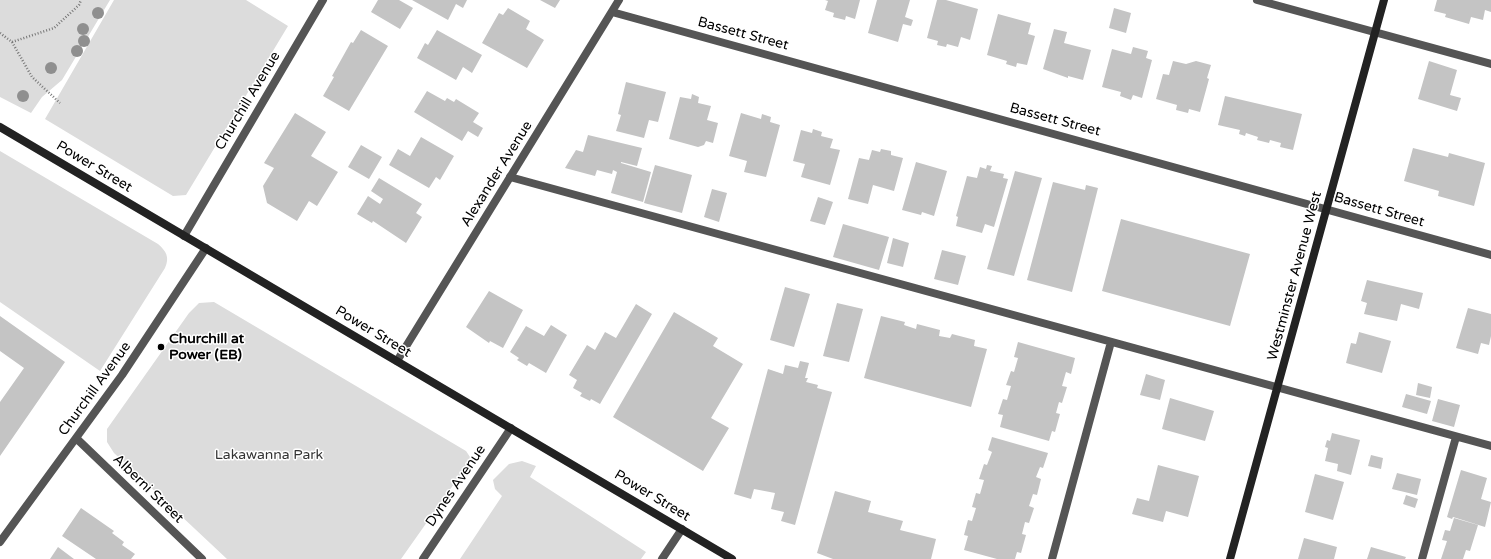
<!DOCTYPE html>
<html>
<head>
<meta charset="utf-8">
<style>
	body { margin:0 }
	canvas { display:block; background:#fff }
</style>
</head>
<body>
<canvas width="1491" height="559"></canvas>
<script>
const c = document.querySelector('canvas').getContext('2d');
c.lineJoin = 'round';
function fill(path, color) { c.fillStyle = color; c.fill(path, 'evenodd'); }
function trace(path, color, width, dash) { c.strokeStyle = color; c.lineWidth = width; c.lineCap = dash ? 'butt' : 'round'; c.setLineDash(dash || []); c.stroke(path); }
function label(font, color, halo, rows, align = 'center') {
  c.font = font + ' "Varela Round",sans-serif'; c.lineWidth = 3; c.setLineDash([]); c.textBaseline = 'middle'; c.strokeStyle = halo; c.fillStyle = color; for (const [text, x, y, turn = 0] of rows) {
    c.save(); c.translate(x, y); c.rotate((+turn || 0) * Math.PI / 180); c.textAlign = isNaN(turn) ? turn : align; if (halo) c.strokeText(text, 0, 0); c.fillText(text, 0, 0); c.restore();
  }
}
fill(new Path2D(`
	M0,0H110L62,80L42,97L31,113L0,97Z
	M114,0H246L288,26L186,195L173,196L45,119Z
	M0,151L158,244C166,251 170,257 165,268L100,371L0,302Z
	M214,302L466,451L470,457L468,464L401,559H227L114,453L107,442V429L189,313L199,303Z
	M522,461L536,466L530,477L646,552L641,559H460L502,496L495,489L493,480L509,464Z`), '#dcdcdc');
fill(new Path2D(`
	M378,0H399L413,8L400,29L371,12Z
	M412,0H467L463,8L456,4L448,20Z
	M540,0H560L555,8Z
	M825,0H860L855,19L846,16L845,20L833,17L834,13L825,10L828,1Z
	M877,0H910L905,17L913,20L911,26L903,24L898,42L868,33Z
	M937,0H946L978,9L970,40L961,37L958,47L947,44L946,47L937,45L938,41L927,38Z
	M1437,0H1491V12L1485,10L1483,20L1471,17L1469,24L1445,17L1446,14L1434,11Z
	M508,8L530,21L526,29L544,40L527,68L482,43L499,13L503,15Z
	M1114,8L1131,13L1126,33L1109,28Z
	M998,14L1031,23L1028,34L1035,36L1027,65L1017,63L1016,67L1006,64L1007,61L987,55Z
	M1054,29L1067,32L1064,43L1091,50L1083,80L1068,76V78L1043,69Z
	M361,30L388,46L349,111L323,96L334,77L332,76L351,42L353,43Z
	M437,30L482,55L472,73L463,67L456,80L417,58L425,43L428,45Z
	M1133,47L1148,51L1146,58L1152,60L1142,98L1133,95L1131,100L1120,96L1121,92L1102,87L1112,49L1131,54Z
	M1173,61L1186,64L1196,61L1211,65L1207,78L1209,79L1200,112L1189,109L1188,113L1176,110L1177,105L1156,99L1163,74L1169,75Z
	M1429,61L1457,70L1450,95L1461,98L1457,111L1418,99Z
	M626,82L666,92L658,122L649,120L644,138L616,131L621,115L618,114Z
	M427,91L445,101L447,98L454,102L456,99L479,113L473,122L483,128L478,137L468,131L462,141L414,112Z
	M692,94L699,97L698,103L711,106L707,120L718,123L713,143L706,141L704,145L698,147L669,139L680,97L691,99Z
	M1225,96L1302,114L1293,150L1280,147L1281,143L1270,140L1269,143L1257,140L1258,137L1246,133L1245,136L1239,134L1240,130L1218,125Z
	M295,113L326,132L311,156L338,172L317,206L309,201L297,221L267,203L263,186L274,168L264,163Z
	M741,113L761,119L762,114L771,117L770,122L780,125L766,177L744,172L747,161L729,156Z
	M813,129L822,132L821,136L833,139L830,148L840,150L830,185L801,177L805,164L793,161L801,130L812,133Z
	M588,135L642,148L637,166L621,162V163L651,172L643,202L611,193L617,172L613,170L612,174L597,170L595,176L565,168L576,150L583,152Z
	M421,137L454,156L440,180L436,177L429,188L389,165L398,149L410,156Z
	M361,145L382,157L369,179L348,167Z
	M1413,148L1448,157L1449,153L1485,163L1474,206L1438,196L1439,191L1404,181Z
	M881,149L891,151V155L903,158L894,191L873,185L868,204L848,199L859,158L869,160L872,150L880,152Z
	M916,162L947,171L934,216L922,212L921,215L902,210Z
	M655,165L692,175L682,213L644,203Z
	M987,165L992,166L990,171L1004,174L1003,178L1008,179L994,227L985,224L982,233L956,226L958,217L956,216L967,176L977,178L980,167L986,169Z
	M1015,171L1042,178L1014,276L987,269Z
	M379,178L422,204L416,213L422,217L406,243L373,221L372,223L357,214L368,196L380,204L383,199L371,191Z
	M1053,182L1085,190L1086,185L1098,188L1072,292L1027,280Z
	M712,189L727,193L719,222L704,217Z
	M818,197L833,202L825,225L810,221Z
	M1121,219L1250,254L1230,326L1102,291Z
	M843,224L889,237L879,270L833,257Z
	M893,238L909,243L903,267L887,263Z
	M942,250L966,256L958,285L934,279Z
	M1367,280L1423,293L1419,309L1401,304L1397,321L1364,314L1367,303L1361,301Z
	M785,287L810,294L794,347L770,340Z
	M489,291L523,310L503,348L490,341L489,343L466,327Z
	M837,303L863,309L849,362L823,356Z
	M636,304L652,314L600,404L591,399L590,401L580,396L582,393L573,388L577,380L569,375L587,345L595,350L605,332L616,338Z
	M1468,308L1491,314V336L1489,345L1481,343L1478,354L1456,348Z
	M674,312L718,338L713,346L743,364L711,418L729,428L703,471L613,417Z
	M0,316L65,362L0,456V402L24,368L0,351Z
	M881,316L905,322L904,325L916,329L917,324L940,330L939,336L950,338L952,334L975,340L974,346L987,349L971,407L864,378Z
	M551,325L567,335L546,373L529,363L527,366L517,360L519,358L510,352L526,326L544,336Z
	M1359,332L1391,341L1382,373L1346,363L1351,343L1356,344Z
	M1018,342L1075,358L1071,374L1066,372L1062,386L1067,387L1062,403L1059,402L1056,413L1060,414L1055,432L1052,431L1049,441L1000,427L1003,415L998,414L1003,399L1007,400L1011,386L1006,385L1011,371L1014,372L1018,358L1014,357Z
	M800,361L809,363L805,378H808L806,382L818,385L817,388L832,392L795,525L781,521L784,512L771,509L775,493L754,489L751,499L734,494L768,369L783,374L785,365L798,368Z
	M1146,374L1165,380L1160,400L1140,395Z
	M1418,383L1432,387L1430,398L1416,395Z
	M1406,394L1431,401L1427,414L1402,407Z
	M1170,398L1214,411L1205,441L1162,429Z
	M1438,399L1460,405L1454,427L1432,421Z
	M1332,433L1360,440L1351,475L1337,471L1338,464L1325,461L1328,448L1325,447L1327,440L1330,441Z
	M992,437L1048,453L1043,468L1040,467L1036,477L1041,479L1037,495L1033,494L1029,506L1034,508L1029,523L1025,522L1022,534L1026,535L1021,553L1017,552L1015,559H997L964,550L968,536L964,535L968,520L972,521L976,508L972,507L976,493L980,494L984,480L979,479L984,464L987,465L992,452L988,450Z
	M1371,455L1383,458L1381,469L1368,466Z
	M1158,465L1199,476L1188,517L1166,511L1163,522L1132,514L1137,498L1149,501Z
	M1461,470L1487,478L1481,499L1491,502L1485,527L1453,517L1452,519L1447,517Z
	M1397,473L1421,479L1417,495L1392,489Z
	M1315,474L1344,482L1333,520L1305,512Z
	M835,491L871,501L868,512L903,521L900,530L936,539L931,559H833L817,553Z
	M1406,495L1418,499L1415,508L1403,504Z
	M81,508L114,531L112,533L124,542L122,545L135,554L131,559H96L62,536Z
	M1454,518L1478,525L1470,551L1466,550L1463,559H1441L1447,541L1442,540L1445,530L1450,531Z
	M1304,538L1337,547L1334,559H1298Z
	M58,547L74,559H50Z
	M1371,547L1406,557L1405,559H1367Z`), '#c4c4c4');
trace(new Path2D(`
	M0,33L12,42L32,77L60,103
	M12,42L54,28L79,5L81,0`), '#777', 2.5, [1, 2]);
trace(new Path2D(`
	M1257,0L1491,64
	M510,177L1491,446
	M662,559L682,529
	M1052,559L1111,342
	M1422,559L1456,437`), '#555', 8);
trace(new Path2D(`
	M612,12L1491,255
	M184,236L323,0
	M397,361L619,0
	M76,438L202,559
	M0,542L122,375L206,248
	M423,559L511,428`), '#555', 8);
trace(new Path2D(`
	M0,127L732,559
	M1230,559L1384,0`), '#222', 8);
c.fillStyle = '#8f8f8f';
for (const [x, y] of [
	[98,13],
	[83,29],
	[84,41],
	[77,51],
	[51,68],
	[23,96]
]) { c.beginPath(); c.arc(x, y, 6, 0, 2 * Math.PI); c.fill(); }
for (const [x, y, r, color] of [
	[161,347,4,"#000"]
]) { const dot = new Path2D(); dot.arc(x, y, r, 0, 2 * Math.PI); c.fillStyle = color; c.fill(dot); trace(dot, '#fff', 1.5); }
label('14px', '#000', '#fff', [
	["Bassett Street",743,34,15],
	["Churchill Avenue",248,101,-59],
	["Bassett Street",1055,120,15],
	["Power Street",94,167,31],
	["Alexander Avenue",497,174,-58],
	["Bassett Street",1379,210,16],
	["Westminster Avenue West",1295,276,-75],
	["Power Street",373,332,31],
	["Churchill Avenue",95,389,-54],
	["Dynes Avenue",456,486,-56],
	["Alberni Street",148,489,44],
	["Power Street",652,496,31]
]);
label('bold 14px', '#000', '#fff', [
	["Churchill at",169,339],
	["Power (EB)",169,355]
], 'left');
label('14px', '#333', '#fff', [
	["Lakawanna Park",269,455]
]);
</script>
</body>
</html>
